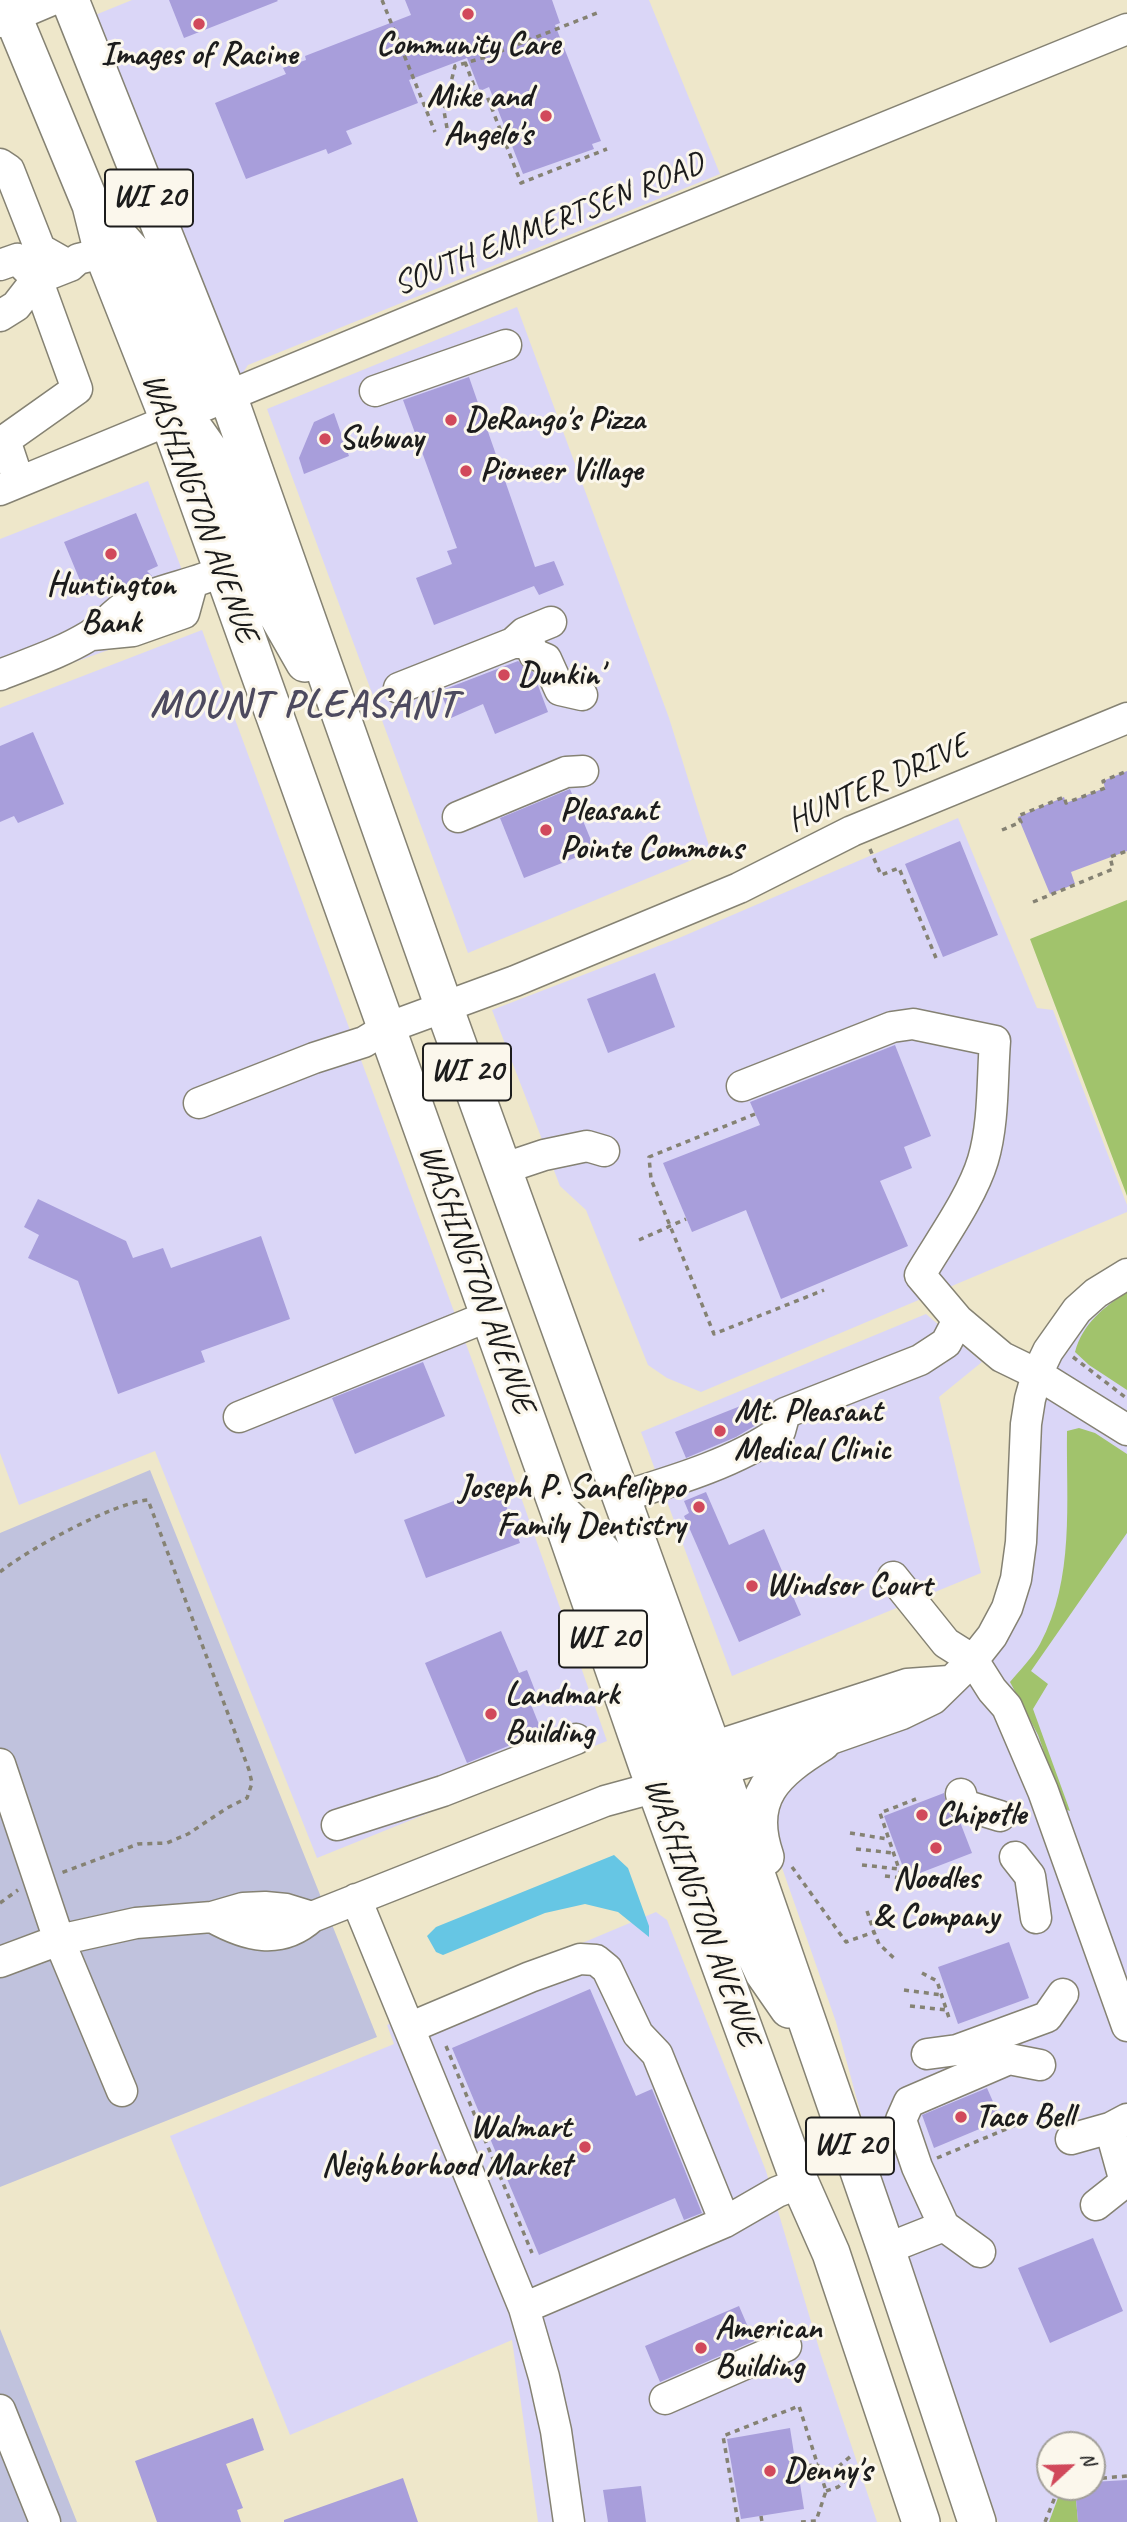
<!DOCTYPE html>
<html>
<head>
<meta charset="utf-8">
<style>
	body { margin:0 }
	#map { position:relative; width:1127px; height:2522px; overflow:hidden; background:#eee7ca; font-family:Caveat,sans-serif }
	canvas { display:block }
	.north { position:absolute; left:1036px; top:2431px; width:70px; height:70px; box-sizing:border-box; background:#fbf7ec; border:2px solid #a29f99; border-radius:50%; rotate:68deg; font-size:19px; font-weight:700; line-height:28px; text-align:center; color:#1c1c1c }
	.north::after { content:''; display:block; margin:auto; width:24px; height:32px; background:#d1495b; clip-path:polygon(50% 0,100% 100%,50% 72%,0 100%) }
</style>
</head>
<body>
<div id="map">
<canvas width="1127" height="2522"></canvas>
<div class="north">N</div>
</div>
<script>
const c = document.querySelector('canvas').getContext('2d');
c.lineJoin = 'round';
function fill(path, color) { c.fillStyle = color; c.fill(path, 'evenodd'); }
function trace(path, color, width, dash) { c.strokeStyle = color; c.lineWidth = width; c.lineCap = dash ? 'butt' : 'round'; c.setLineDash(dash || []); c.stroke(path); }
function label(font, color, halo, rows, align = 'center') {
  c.font = font + ' Caveat,sans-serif'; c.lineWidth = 6; c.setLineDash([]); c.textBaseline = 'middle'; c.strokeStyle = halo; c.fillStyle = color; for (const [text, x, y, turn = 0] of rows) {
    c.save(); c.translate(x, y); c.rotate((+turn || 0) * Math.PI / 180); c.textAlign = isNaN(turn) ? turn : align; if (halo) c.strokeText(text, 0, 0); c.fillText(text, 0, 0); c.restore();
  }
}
fill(new Path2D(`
	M132,0H649L720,174L248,365L228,396L78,22Z
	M517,307L669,718L711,852L468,953L267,409Z
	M148,481L200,617L0,689V539Z
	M202,630L486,1398L607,1741L317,1858L155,1451L19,1505L0,1453V708Z
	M958,818L1037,1008L1053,1010L1127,1205V1212L701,1392L667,1378L648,1365L586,1210L560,1186L492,1010L679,938Z
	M1127,1274V2522H998L871,2152L836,2022L773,1842L750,1762L902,1714L992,1636L1037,1374ZM1050,2445H1092V2487H1050Z
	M926,1314L982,1362L939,1397L981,1573L732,1676L641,1432Z
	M656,1912L667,1920L766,2171L821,2355L877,2522H538L512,2340L290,2435L170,2136L394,2044L387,2025Z`), '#dad6f7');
fill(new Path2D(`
	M150,1470L377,2037L0,2187V1533Z
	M0,2329L77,2522H0Z`), '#c0c2dd');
fill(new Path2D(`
	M1127,900V1196L1030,939Z
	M1127,1292V1390L1089,1365L1075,1352C1083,1323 1103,1308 1127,1292Z
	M1079,1428L1095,1433L1127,1454V1533L1031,1671L1048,1684L1033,1709L1070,1811L1064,1809L1038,1735L1010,1682C1020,1670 1032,1658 1040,1644C1075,1579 1066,1502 1067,1431Z
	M1062,2487H1075L1078,2522H1049Z`), '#a1c36c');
fill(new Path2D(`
	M614,1855L628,1868L649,1926V1937L618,1912L585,1904L545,1913L443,1955L436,1952L427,1936L436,1927Z`), '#66c6e4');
fill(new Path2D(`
	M169,0H277L278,1L184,38Z
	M405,0H552L560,23L555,25L601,141L592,144L594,149L523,174L489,87L480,91L467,58L409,80L418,103L346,131L352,144L328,154L326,149L246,179L215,103L286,74L283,68L306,60L305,56L411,15Z
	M469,377L535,567L554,561L564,585L539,595L534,586L434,625L416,578L452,564L447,551L457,548L403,400Z
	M334,413L349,456L304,474L299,458L314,422Z
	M136,513L158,566L147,571L152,576L125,587L119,582L86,595L64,542Z
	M518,661L533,672L548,712L495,734L483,704L451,718L440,691Z
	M33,732L64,804L18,823L14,816L0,822V746Z
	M1127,771V851L1071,872L1075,884L1050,894L1018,817L1064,797L1066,803L1105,788L1103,781Z
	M570,789L595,850L524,878L500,818Z
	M960,841L998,935L943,957L905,864Z
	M655,973L675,1027L608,1053L587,999Z
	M895,1045L931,1136L904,1147L912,1168L880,1181L908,1246L781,1299L746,1210L692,1232L663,1163L760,1125L750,1102Z
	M38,1199L126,1241L133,1258L163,1248L171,1268L261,1236L290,1319L201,1351L205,1362L118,1394L78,1281L28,1258L39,1235L24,1227Z
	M423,1362L445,1416L355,1454L332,1398Z
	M753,1401L761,1422L736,1437L686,1458L675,1432Z
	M498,1484L520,1543L426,1578L404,1520Z
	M706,1492L729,1545L764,1529L801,1615L739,1642L684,1516L689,1513L684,1501Z
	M501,1631L519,1673L527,1670L536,1693L528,1697L542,1732L467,1763L425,1663Z
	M944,1793L947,1810L952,1818L960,1822L972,1853L907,1878L884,1816Z
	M1009,1942L1029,1998L958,2024L938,1967Z
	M590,1989L636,2096L652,2089L702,2213L684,2220L675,2198L539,2255L452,2048Z
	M987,2088L1001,2120L934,2148L922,2115Z
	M1093,2238L1123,2311L1050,2343L1018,2268Z
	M739,2306L754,2341L660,2382L645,2346Z
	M253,2418L264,2450L226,2464L243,2508L237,2510L241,2522H157L135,2461Z
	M790,2428L795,2460L806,2458L808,2476L799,2477L804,2509L741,2519L727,2439Z
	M403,2478L418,2522H284V2520Z
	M1127,2480V2522H1078L1075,2487H1092V2482Z
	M641,2486L646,2522H608L603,2490Z`), '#a89edb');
const minor = new Path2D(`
	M0,22L52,0
	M0,164L9,170L40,249L70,266
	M0,265L17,259L37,279L16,306L0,316
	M375,391L506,345
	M19,482L5,440L77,389L37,279L70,266L78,259L103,253
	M0,490L485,290L1127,29
	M92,635L133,631L184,613L192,584
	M513,643L524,633L551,622
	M0,675C30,663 61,653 89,636C103,628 113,613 127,605C158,589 192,585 223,571
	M399,688L513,643H529L534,654L546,659L560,690L582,695
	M458,817L566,772L583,771
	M742,1086L892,1027L913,1024L995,1041C992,1080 994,1123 983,1160C972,1197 940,1241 920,1275L958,1320L1002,1357L1037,1374L1127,1430
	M199,1103L314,1058L364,1042L387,1028L515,981L739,888L852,831L1127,718
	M502,1169L544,1155L587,1146L604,1151
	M239,1417L489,1316
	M621,1497C673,1481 735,1463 780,1431L785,1413L920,1360L946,1343L958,1320
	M893,1577L946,1643L973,1660L992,1690L1007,1707L1043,1791L1127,2026
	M691,1754L907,1684L949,1681
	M0,1764L59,1940L122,2091
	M961,1794L964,1805L1000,1816
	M337,1825L443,1791L576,1739
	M1015,1857L1030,1876L1036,1918
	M356,1899L524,2308L544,2377L556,2431L569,2522
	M212,1917C246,1936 280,1946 312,1917L605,1801L822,1742L902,1714L933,1699L973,1660L992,1636L1007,1608L1016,1579L1021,1542L1026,1424L1030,1399L1037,1374L1048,1351L1077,1310L1096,1293L1127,1274
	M0,1962L59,1940L136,1923L212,1917L243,1908L265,1907L286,1909L312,1917
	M409,2028L530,1977L580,1959L596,1960L607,1969L638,2034L657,2054L725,2222
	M927,2054L957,2050L1047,2017L1063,1994
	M1071,2139L1110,2128L1127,2119
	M1096,2205L1125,2182L1110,2128
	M886,2249L944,2226
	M980,2252L944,2226L917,2167L901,2120L909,2102L1009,2059L1040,2065
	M524,2308L725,2222L777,2192L800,2183
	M665,2399L786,2346
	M0,2410L45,2522`);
const major = new Path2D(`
	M6,0L91,205L103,253L169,420L559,1510L648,1767L800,2183L831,2253L921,2522
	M70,0L228,396L444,1007L720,1770L886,2249L977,2522
	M96,211L134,254L171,351L189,385L199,393L228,396
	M169,420L187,425L197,433L211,453L251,562L269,600L305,663
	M562,1513L602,1552L668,1730L686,1755L720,1770
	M648,1767L680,1782L696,1800L741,1923L764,1973L789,2009
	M765,1857C744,1797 775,1771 822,1742`);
trace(minor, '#858273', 33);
trace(major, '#858273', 40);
trace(new Path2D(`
	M382,0L435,132
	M465,62L479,99L487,96L521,183L607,149
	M447,128L444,111L455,66L486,57L597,13
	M1002,830L1021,822L1018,816L1064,797L1066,803L1105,788L1103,781L1127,771
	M870,849L881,875L899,868L936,958
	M1033,902L1113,869L1110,857L1127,851
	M755,1114L649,1157L651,1179L714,1334L824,1290
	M639,1240L686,1219
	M1073,1357L1125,1397
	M0,1572C27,1550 115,1502 148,1500L249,1770L252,1783L247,1798L227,1808L188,1834L167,1843L138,1844L61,1873
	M850,1833L888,1839
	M856,1849L894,1853
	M862,1865L899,1869
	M792,1867L846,1942L874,1932L879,1944L896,1960
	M885,1876L902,1878L880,1813L916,1799
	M0,1903L18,1890
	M867,1911L874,1932
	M922,1973L937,1981L950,2021
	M904,1990L942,1995
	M910,2006L947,2010
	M446,2046L532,2253
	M937,2158L1023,2122
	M1075,2445L1076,2441
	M807,2466L818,2464
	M821,2476L833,2471L851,2456
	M1092,2479L1127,2476
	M826,2491L838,2487L855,2472
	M761,2516L762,2522
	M738,2522L723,2436L799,2406L826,2491L816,2521L801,2522
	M1045,2522L1059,2487`), '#858273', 3.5, [5, 5]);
trace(minor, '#fff', 30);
trace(major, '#fff', 37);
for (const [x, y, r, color] of [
	[468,14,7,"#d1495b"],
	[199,24,7,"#d1495b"],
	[546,116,7,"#d1495b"],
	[451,420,7,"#d1495b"],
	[325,439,7,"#d1495b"],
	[466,471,7,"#d1495b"],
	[111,554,7,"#d1495b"],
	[504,675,7,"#d1495b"],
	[546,830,7,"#d1495b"],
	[720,1431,7,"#d1495b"],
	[699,1507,7,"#d1495b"],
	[752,1586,7,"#d1495b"],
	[491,1714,7,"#d1495b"],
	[922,1815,7,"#d1495b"],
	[936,1848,7,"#d1495b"],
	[961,2117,7,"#d1495b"],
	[585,2147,7,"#d1495b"],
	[701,2348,7,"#d1495b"],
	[770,2471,7,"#d1495b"]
]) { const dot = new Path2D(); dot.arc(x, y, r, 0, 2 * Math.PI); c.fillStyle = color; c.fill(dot); trace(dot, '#fbf7ec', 2.5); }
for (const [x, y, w] of [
	[149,198,88],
	[467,1072,88],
	[603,1639,88],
	[850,2146,88]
]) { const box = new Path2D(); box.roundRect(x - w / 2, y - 28.5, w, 57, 5); c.fillStyle = '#fbf7ec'; c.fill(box); trace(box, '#1c1c1c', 2); }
label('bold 32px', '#1c1c1c', null, [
	["WI 20",149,198],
	["WI 20",467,1072],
	["WI 20",603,1639],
	["WI 20",850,2146]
]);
label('bold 33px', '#1c1c1c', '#fbf7ec', [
	["Community Care",468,45,"center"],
	["Images of Racine",199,55,"center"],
	["Mike and",532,97,"right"],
	["Angelo's",532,135,"right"],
	["DeRango's Pizza",465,420],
	["Subway",339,439],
	["Pioneer Village",480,471],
	["Huntington",111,585,"center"],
	["Bank",111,623,"center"],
	["Dunkin'",518,675],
	["Pleasant",560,811],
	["Pointe Commons",560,849],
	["Mt. Pleasant",734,1412],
	["Medical Clinic",734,1450],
	["Joseph P. Sanfelippo",685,1488,"right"],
	["Family Dentistry",685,1526,"right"],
	["Windsor Court",766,1586],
	["Landmark",505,1695],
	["Building",505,1733],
	["Chipotle",936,1815],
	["Noodles",936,1879,"center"],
	["& Company",936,1917,"center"],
	["Taco Bell",975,2117],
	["Walmart",571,2128,"right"],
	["Neighborhood Market",571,2166,"right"],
	["American",715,2329],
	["Building",715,2367],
	["Denny's",784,2471]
], 'left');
label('33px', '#1c1c1c', '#fbf7ec', [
	["SOUTH EMMERTSEN ROAD",549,225,-22],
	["WASHINGTON AVENUE",199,508,70],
	["HUNTER DRIVE",878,784,-24],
	["WASHINGTON AVENUE",476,1279,70],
	["WASHINGTON AVENUE",701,1912,70]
]);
c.letterSpacing = '2px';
label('bold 40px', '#4d4a5f', '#fbf7ec', [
	["MOUNT PLEASANT",304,706]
]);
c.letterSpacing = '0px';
</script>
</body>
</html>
